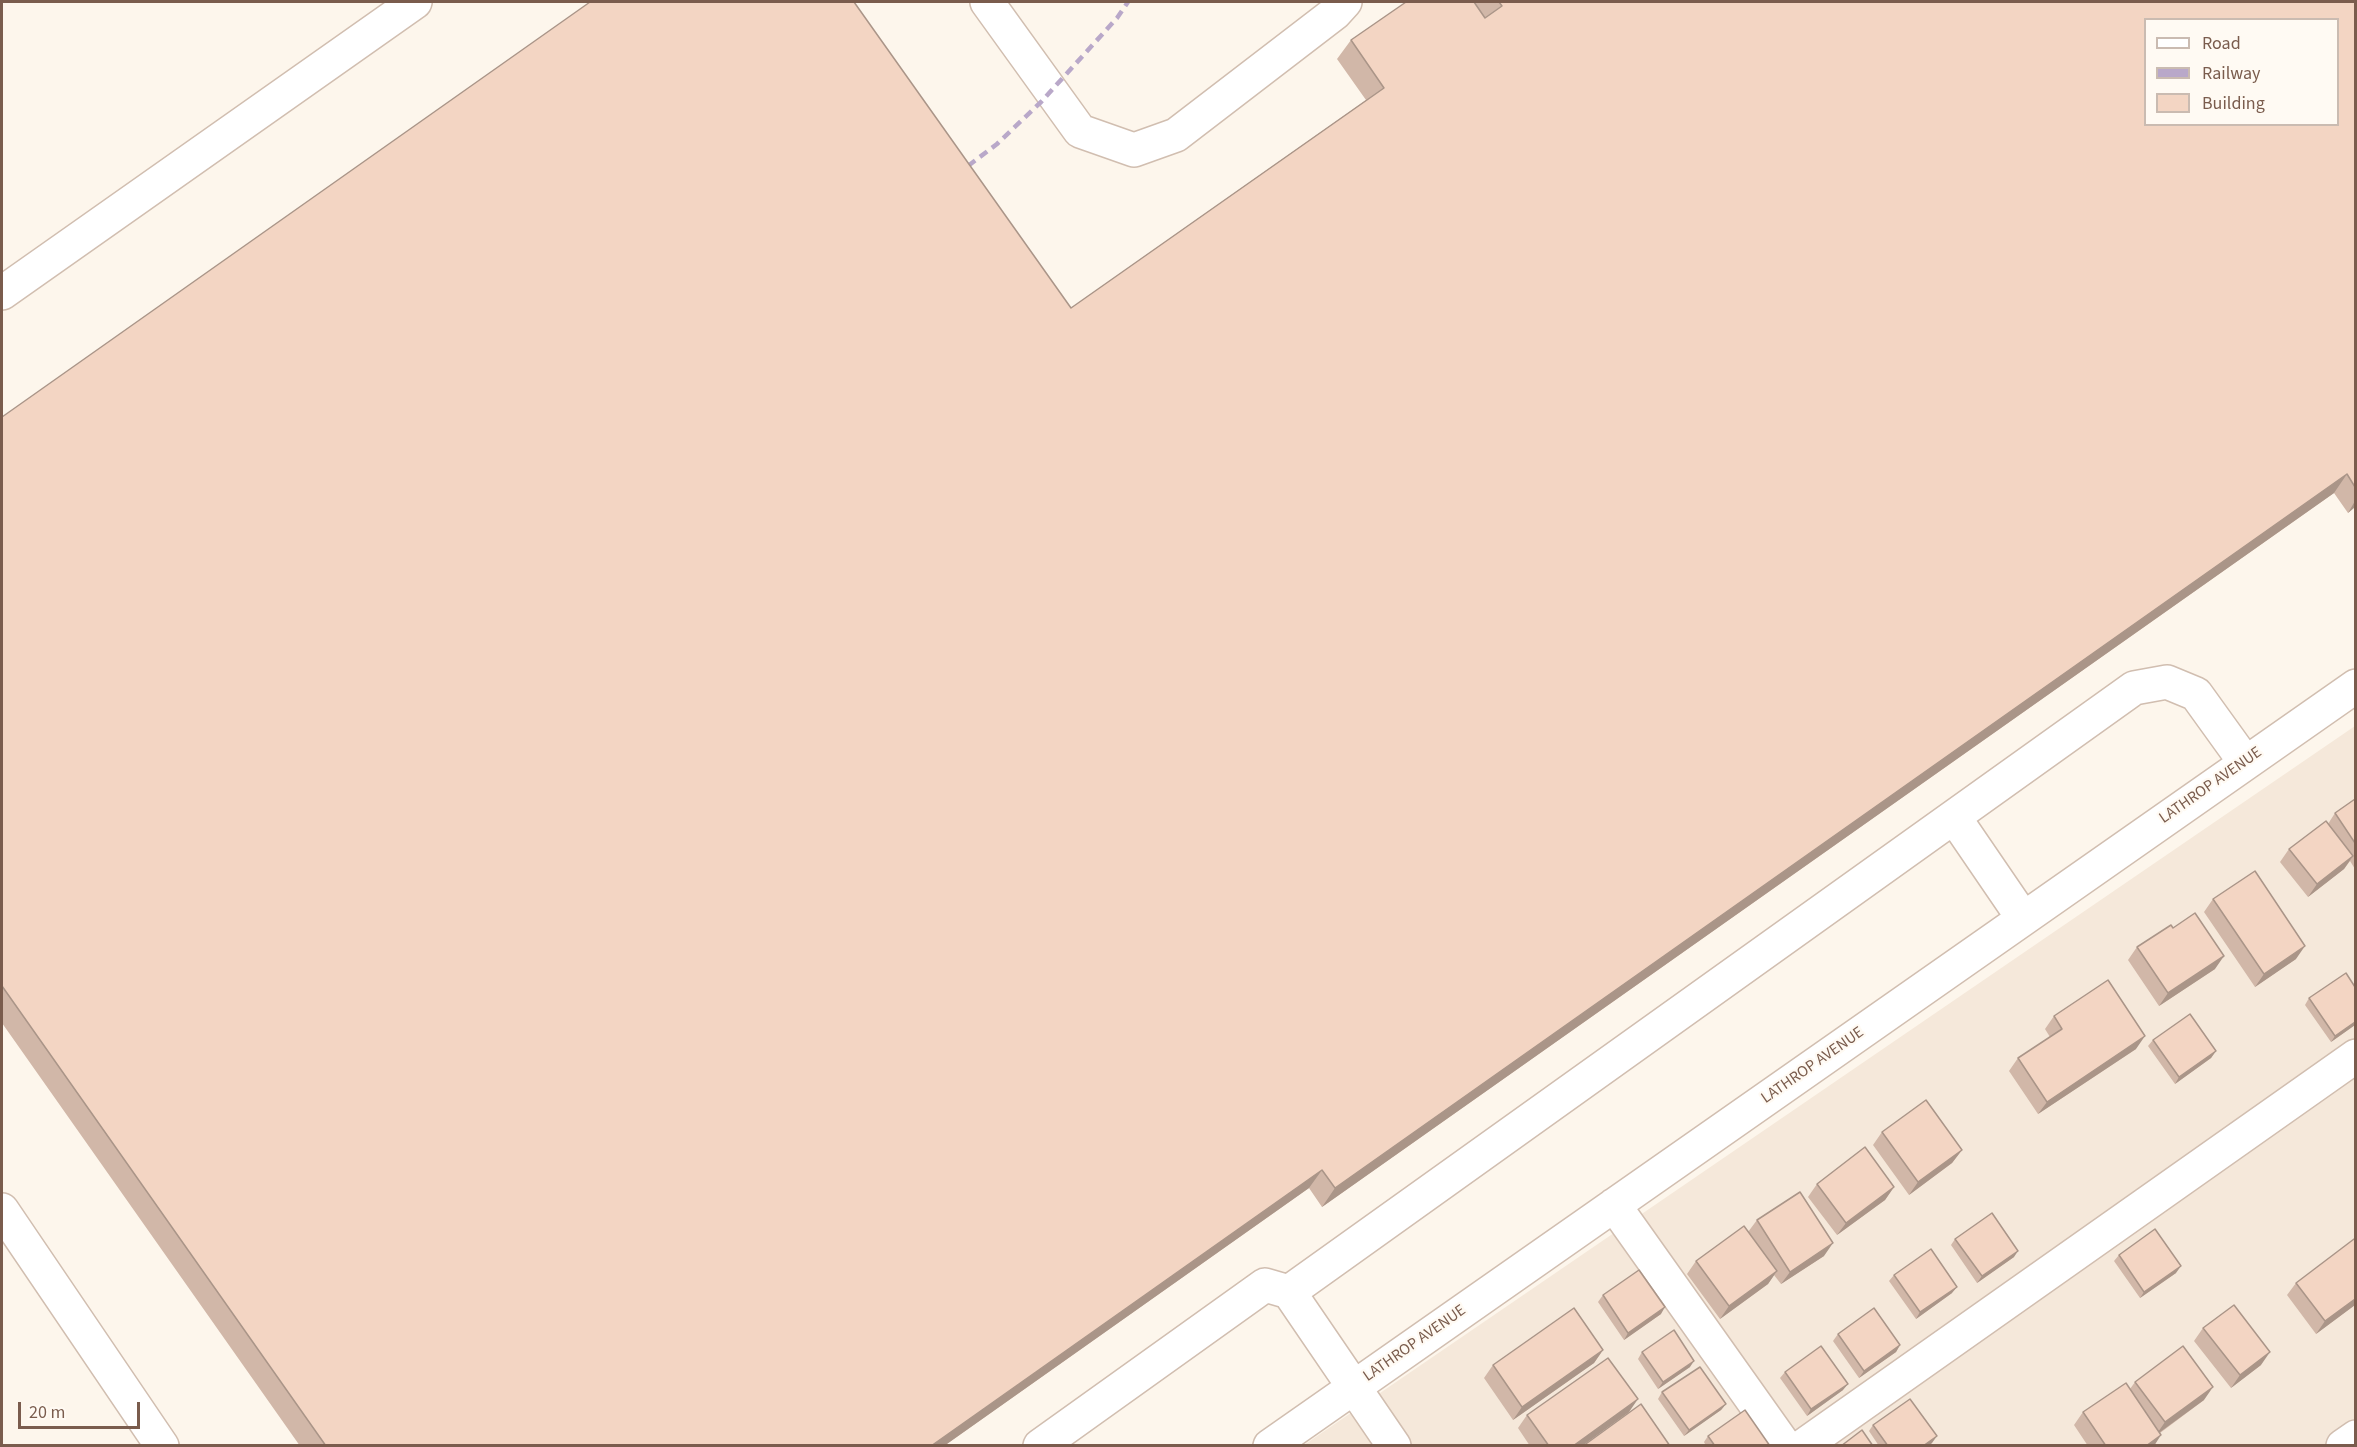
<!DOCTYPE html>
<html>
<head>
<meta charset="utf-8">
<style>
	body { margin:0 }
	#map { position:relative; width:2357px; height:1447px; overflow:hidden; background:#fdf6ec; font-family:"Source Sans 3",sans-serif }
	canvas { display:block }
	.frame { position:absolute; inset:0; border:3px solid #7a5c4d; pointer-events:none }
	.legend { position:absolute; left:2144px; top:18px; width:195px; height:108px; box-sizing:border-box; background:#fffaf3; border:2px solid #cabbb1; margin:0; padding:8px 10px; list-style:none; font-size:18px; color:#7a5c4d }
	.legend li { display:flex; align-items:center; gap:12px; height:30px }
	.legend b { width:30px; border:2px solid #cabbb1 }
	.scale { position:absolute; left:18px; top:1402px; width:122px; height:27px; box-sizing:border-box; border:3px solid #7a5c4d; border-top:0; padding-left:8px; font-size:18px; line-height:21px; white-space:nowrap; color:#7a5c4d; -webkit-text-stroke:4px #fffaf3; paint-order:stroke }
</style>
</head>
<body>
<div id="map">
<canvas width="2357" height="1447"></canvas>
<div class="frame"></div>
<ul class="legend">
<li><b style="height:8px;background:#fff"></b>Road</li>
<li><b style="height:8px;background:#b9a8c9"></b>Railway</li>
<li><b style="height:16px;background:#f3d5c3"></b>Building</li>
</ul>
<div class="scale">20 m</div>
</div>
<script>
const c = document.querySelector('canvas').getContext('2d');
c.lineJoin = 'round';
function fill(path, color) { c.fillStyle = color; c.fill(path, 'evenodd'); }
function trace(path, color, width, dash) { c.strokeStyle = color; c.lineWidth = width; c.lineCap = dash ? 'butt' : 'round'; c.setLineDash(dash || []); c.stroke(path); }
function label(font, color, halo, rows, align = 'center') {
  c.font = font + ' "Source Sans 3",sans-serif'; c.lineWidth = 4.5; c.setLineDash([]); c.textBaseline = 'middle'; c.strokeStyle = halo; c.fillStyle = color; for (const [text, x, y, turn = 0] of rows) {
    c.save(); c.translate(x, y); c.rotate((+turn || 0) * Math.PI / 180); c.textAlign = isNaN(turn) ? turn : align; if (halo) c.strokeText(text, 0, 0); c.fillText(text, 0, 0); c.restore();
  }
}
fill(new Path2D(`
	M2355,726V1445H1304Z`), '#f5e8da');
const minor = new Path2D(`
	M987,2L1080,131L1134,150L1176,135L1335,13L1345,2
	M2,293L415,2
	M1954,817L2023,918
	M1614,1205L1785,1446
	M2,1210L162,1446
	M1289,1292L2134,688L2167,682L2196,694L2245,762
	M1040,1446L1265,1285L1289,1292L1394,1446
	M1270,1446L2356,686
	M1803,1446L2356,1056
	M2343,1446L2356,1437`);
trace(minor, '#d1beb0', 36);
trace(minor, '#fff', 33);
trace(new Path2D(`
	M956,175L997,144L1041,102L1117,18L1128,2`), '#b9a8c9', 4.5, [9, 6]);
fill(new Path2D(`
	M1406,2H2355V507L2348,513L2334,493L1322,1207L1309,1188L944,1446H300L2,1023V417L1071,308L1366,100L1337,59L1351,40Z
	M2355,799V869L2350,861L2344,869L2308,897L2280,862L2289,849L2328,824L2335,813Z
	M2213,899L2296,959L2255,987L2204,912Z
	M2173,928L2215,969L2159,1006L2128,960L2137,947Z
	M2309,998L2355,1025L2331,1042L2305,1005Z
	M2054,1016L2136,1049L2038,1114L2009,1071L2018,1058L2050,1037L2045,1029Z
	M2153,1040L2216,1051L2211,1058L2175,1084L2148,1046Z
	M1882,1132L1962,1150L1952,1163L1909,1195L1873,1145Z
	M1817,1184L1894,1187L1885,1200L1837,1235L1808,1197Z
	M1757,1220L1824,1256L1781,1284L1774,1275L1768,1284L1720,1319L1687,1274L1696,1261L1748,1232Z
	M1955,1239L2014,1257L1977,1283L1951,1245Z
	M2119,1255L2176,1273L2140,1298L2114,1261Z
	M1894,1275L1952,1293L1916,1319L1889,1281Z
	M2296,1283L2355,1305L2316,1334L2287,1295Z
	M1603,1295L1661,1314L1624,1340L1598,1302Z
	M2203,1328L2261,1365L2231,1388L2194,1341Z
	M1838,1334L1900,1345L1896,1352L1859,1378L1833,1341Z
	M1603,1350L1594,1363L1513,1420L1484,1378L1493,1365Z
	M1642,1352L1690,1367L1658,1389L1638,1359Z
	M1785,1372L1843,1390L1807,1416L1780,1378Z
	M2135,1382L2204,1400L2160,1433L2154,1446H2088L2074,1425L2083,1412L2130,1389Z
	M1662,1392L1726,1404L1721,1410L1684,1436L1658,1399Z
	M1629,1412L1582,1446H1530L1518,1428L1527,1415Z
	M1873,1425L1932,1443L1928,1446H1879L1869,1431Z
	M1708,1436L1770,1446H1706L1704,1442Z`), '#d1b7a8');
fill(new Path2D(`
	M2347,474L2334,493L1322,1207L1335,1188Z
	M2355,501V507L2348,513Z
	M2353,856L2344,869L2308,897L2317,884Z
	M2305,946L2296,959L2255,987L2264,974Z
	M2224,956L2215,969L2159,1006L2168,993Z
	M2355,1022V1025L2331,1042L2335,1036Z
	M2145,1036L2136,1049L2038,1114L2047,1102Z
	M2216,1051L2211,1058L2175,1084L2179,1077Z
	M1962,1150L1952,1163L1909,1195L1918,1182Z
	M1322,1170L1309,1188L944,1446H931Z
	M1894,1187L1885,1200L1837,1235L1846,1223Z
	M1833,1243L1824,1256L1781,1284L1790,1272Z
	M2018,1251L2014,1257L1977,1283L1982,1276Z
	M2181,1266L2176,1273L2140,1298L2144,1292Z
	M1777,1271L1768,1284L1720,1319L1729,1306Z
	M1957,1287L1952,1293L1916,1319L1920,1312Z
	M2355,1299V1305L2316,1334L2325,1321Z
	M1665,1307L1661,1314L1624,1340L1628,1333Z
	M1900,1345L1896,1352L1859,1378L1864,1371Z
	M1603,1350L1594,1363L1513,1420L1522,1407Z
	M2270,1352L2261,1365L2231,1388L2240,1375Z
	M1694,1361L1690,1367L1658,1389L1663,1382Z
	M1848,1384L1843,1390L1807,1416L1811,1409Z
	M2213,1387L2204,1400L2156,1435L2165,1422Z
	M1638,1399L1629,1412L1582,1446H1573Z
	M1726,1404L1721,1410L1684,1436L1689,1430Z
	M2161,1435L2154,1446H2146Z
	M1937,1436L1932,1443L1928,1446H1923Z`), '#aa9588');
const building = new Path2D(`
	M590,2H854L1071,308L1384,88L1351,40L1406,2H1474L1485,18L1502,6L1499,2H2355V487L2347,474L1335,1188L1322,1170L931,1446H326L2,986V417ZM2145,20H2337V124H2145Z
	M2355,799V843L2335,813Z
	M2326,821L2353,856L2317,884L2289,849Z
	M2255,871L2305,946L2264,974L2213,899Z
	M2195,913L2224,956L2168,993L2137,947L2171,925L2173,928Z
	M2346,973L2355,987V1022L2335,1036L2309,998Z
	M2108,980L2145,1036L2047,1102L2018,1058L2062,1029L2054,1016Z
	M2190,1014L2216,1051L2179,1077L2153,1040Z
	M1926,1100L1962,1150L1918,1182L1882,1132Z
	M1865,1147L1894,1187L1846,1223L1817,1184Z
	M1800,1192L1833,1243L1790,1272L1757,1220Z
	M1992,1213L2018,1251L1982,1276L1955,1239Z
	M1744,1226L1777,1271L1729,1306L1696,1261Z
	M2155,1229L2181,1266L2144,1292L2119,1255Z
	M2354,1239L2355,1240V1299L2325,1321L2296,1283Z
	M1931,1249L1957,1287L1920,1312L1894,1275Z
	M1639,1270L1665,1307L1628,1333L1603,1295Z
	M2234,1305L2270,1352L2240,1375L2203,1328Z
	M1574,1308L1603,1350L1522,1407L1493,1365Z
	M1874,1308L1900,1345L1864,1371L1838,1334Z
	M1674,1330L1694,1361L1663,1382L1642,1352Z
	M1821,1346L1848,1384L1811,1409L1785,1372Z
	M2183,1346L2213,1387L2165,1422L2135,1382Z
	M1608,1358L1638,1399L1573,1446H1549L1527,1415Z
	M1700,1367L1726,1404L1689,1430L1662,1392Z
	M2126,1383L2161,1435L2146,1446H2106L2083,1412Z
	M1910,1399L1937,1436L1923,1446H1888L1873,1425Z
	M1641,1404L1670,1446H1583Z
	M1745,1410L1770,1446H1715L1708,1436Z
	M1862,1430L1873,1446H1841Z`);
fill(building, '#f3d5c3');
trace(building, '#aa9588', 1.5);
label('16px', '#7a5c4d', '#fffaf3', [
	["LATHROP AVENUE",2211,786,-35],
	["LATHROP AVENUE",1813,1066,-35],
	["LATHROP AVENUE",1415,1344,-35]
]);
</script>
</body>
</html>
